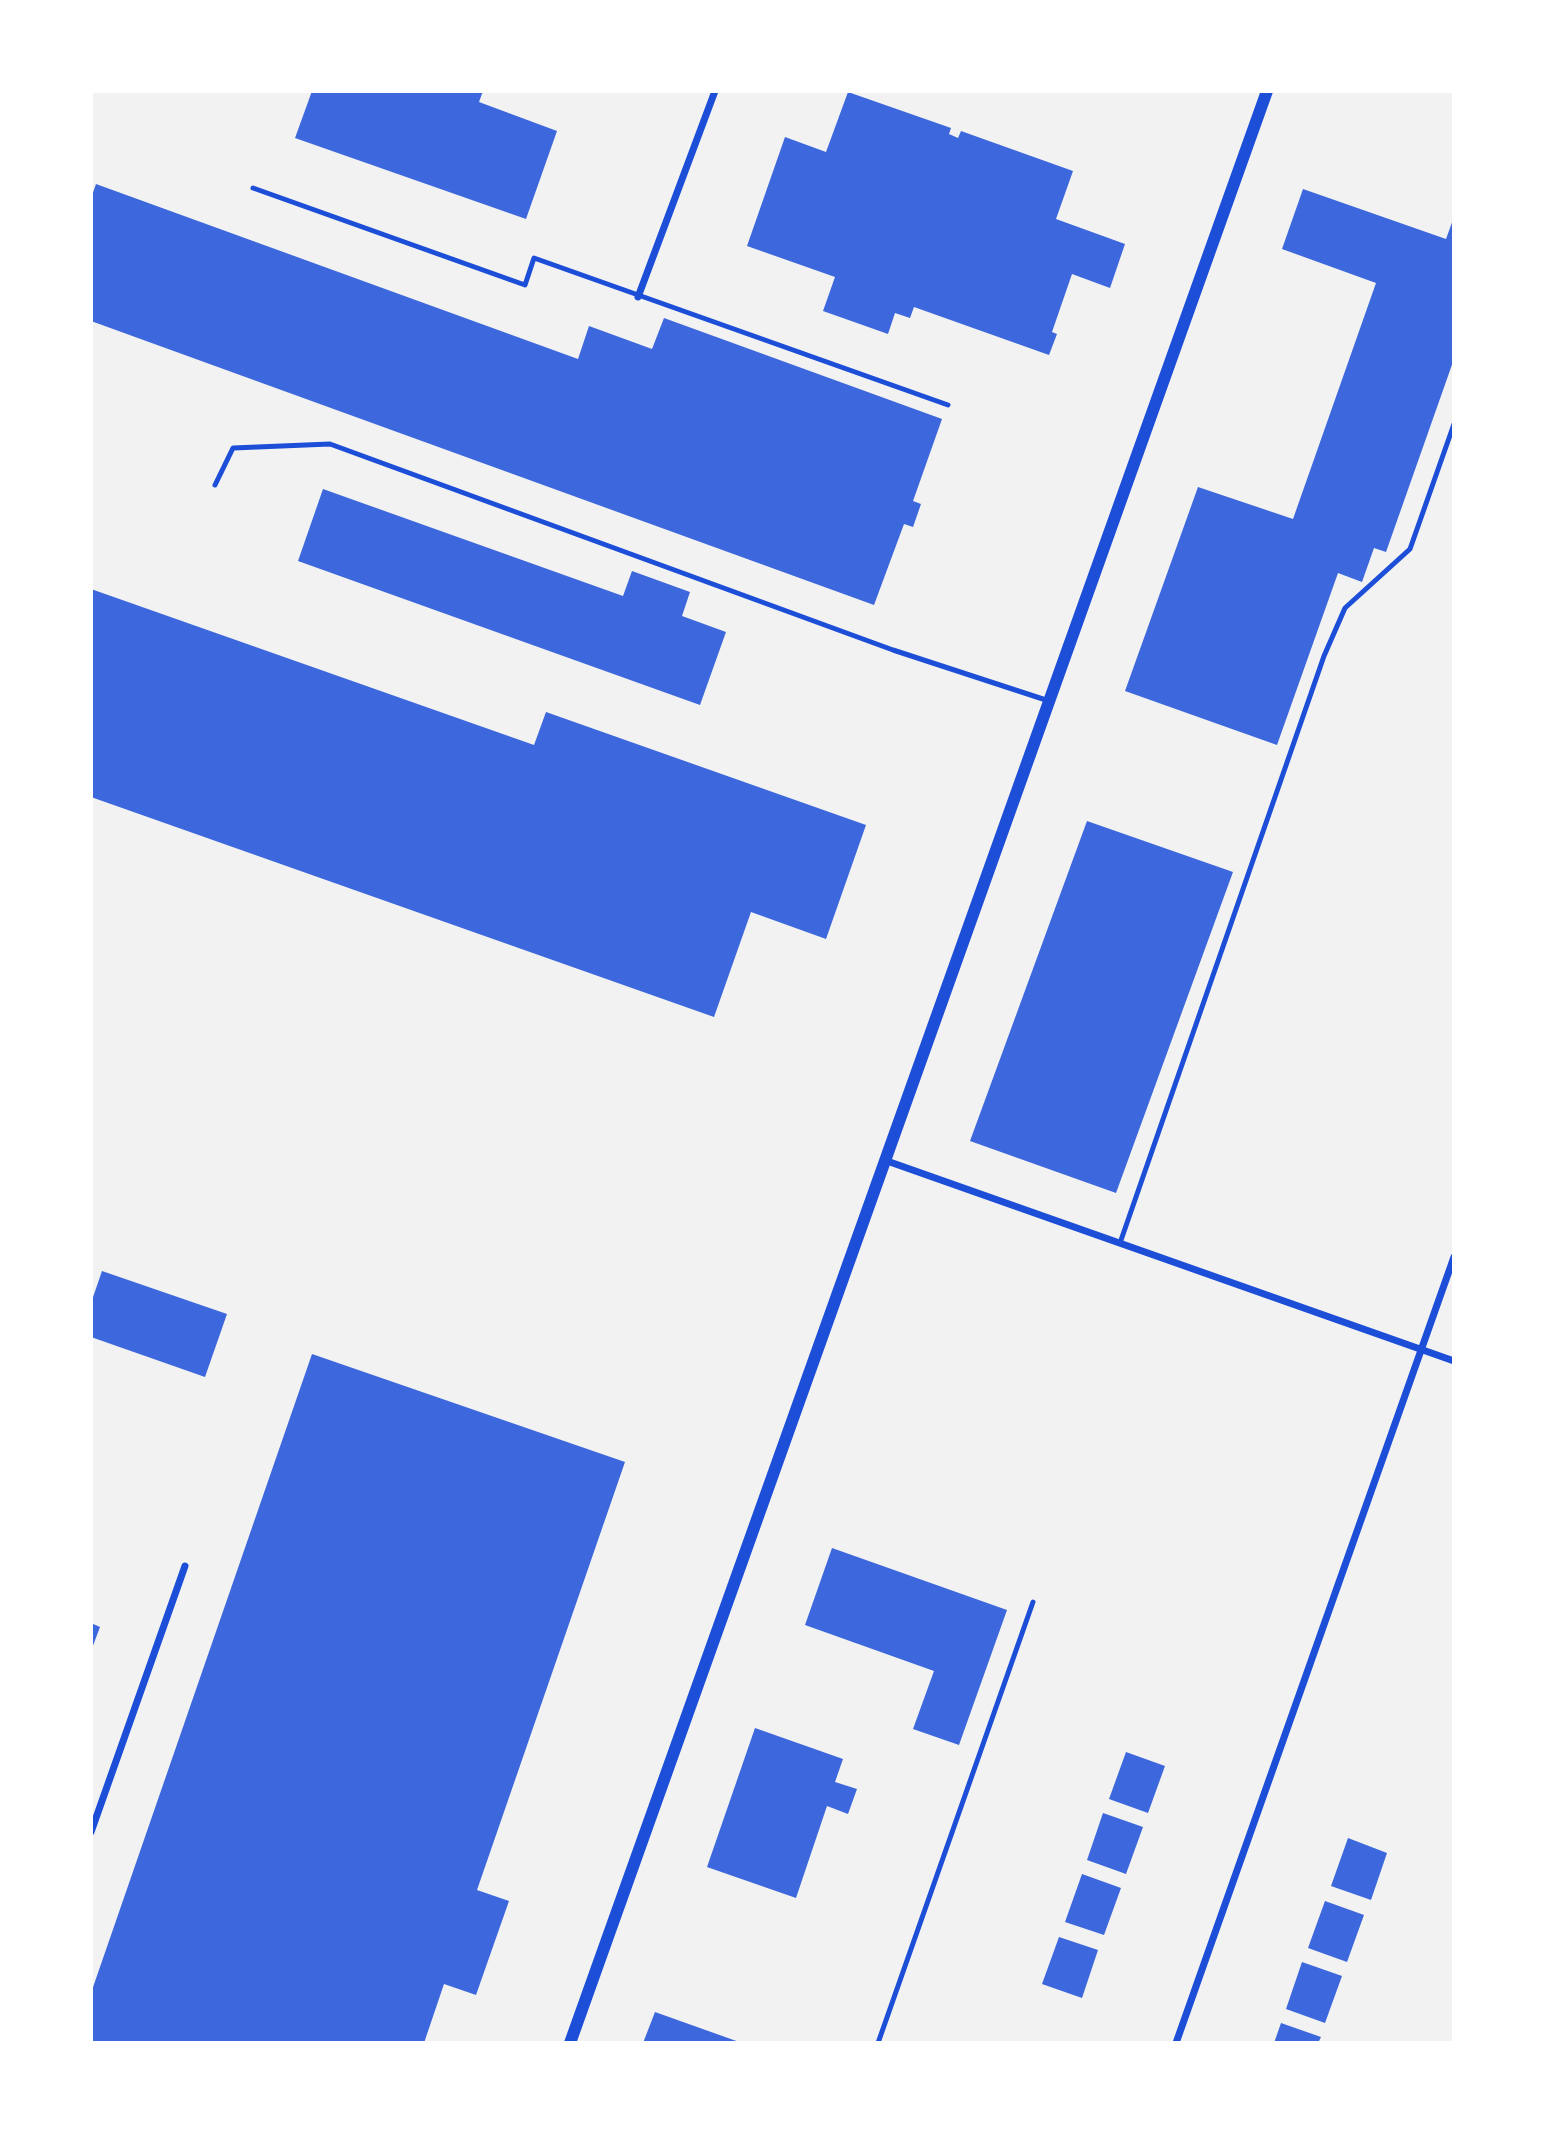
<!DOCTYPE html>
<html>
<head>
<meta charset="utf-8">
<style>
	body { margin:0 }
	#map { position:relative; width:1545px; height:2134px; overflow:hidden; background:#f2f2f2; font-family:Mulish,sans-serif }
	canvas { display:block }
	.frame { position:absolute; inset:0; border:93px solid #fff; pointer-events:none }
</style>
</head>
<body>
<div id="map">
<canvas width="1545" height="2134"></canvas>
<div class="frame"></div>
</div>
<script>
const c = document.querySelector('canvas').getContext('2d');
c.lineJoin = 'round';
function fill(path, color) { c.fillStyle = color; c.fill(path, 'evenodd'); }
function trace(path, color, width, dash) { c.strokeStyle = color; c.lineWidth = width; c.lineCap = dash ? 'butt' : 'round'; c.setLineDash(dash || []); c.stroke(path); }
fill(new Path2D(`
	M312,91H483L479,102L557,131L526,219L295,138Z
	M848,92L951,128L949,134L958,138L961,131L1073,171L1056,219L1125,244L1110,288L1072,274L1052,332L1057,334L1049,355L914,307L910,318L895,313L888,334L823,311L835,277L747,246L785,137L826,152Z
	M96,184L578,359L589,326L652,349L664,318L942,419L913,501L921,504L913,527L904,524L874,605L91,321V198Z
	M1303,189L1446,239L1454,217V359L1386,552L1374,548L1362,582L1338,573L1277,745L1125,691L1198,487L1293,519L1376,283L1282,249Z
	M323,489L623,596L632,571L690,592L682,616L726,632L700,705L298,561Z
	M91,589L534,745L546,712L866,825L826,939L751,912L714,1017L91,797Z
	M1087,821L1233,872L1116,1193L970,1141Z
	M102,1271L227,1314L205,1377L91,1337V1303Z
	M312,1354L625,1462L477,1890L509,1901L476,1995L444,1984L424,2043H91V1993Z
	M832,1548L1007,1610L959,1745L913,1729L934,1671L805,1625Z
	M91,1623L100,1627L91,1651Z
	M755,1728L843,1759L835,1782L857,1789L848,1814L827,1806L796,1898L707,1867Z
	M1126,1752L1165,1766L1148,1813L1109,1799Z
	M1103,1813L1143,1827L1126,1874L1087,1860Z
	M1348,1838L1387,1853L1371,1900L1331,1886Z
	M1082,1874L1121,1888L1104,1935L1065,1922Z
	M1325,1901L1364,1915L1347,1962L1308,1948Z
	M1059,1937L1098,1950L1082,1998L1042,1984Z
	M1302,1962L1342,1976L1325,2023L1286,2009Z
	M655,2012L742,2043H643Z
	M1281,2023L1321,2037L1318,2043H1274Z`), '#3d67dc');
trace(new Path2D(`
	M253,188L525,285L534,258L948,405
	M215,485L233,448L330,444L893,650L1049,701
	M1120,1243L1324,656L1345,608L1410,549L1454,424
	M878,2043L1033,1602`), '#1d4ed8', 5);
trace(new Path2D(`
	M638,297L715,91
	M887,1161L1454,1361
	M91,1832L185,1566
	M1176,2043L1454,1257`), '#1d4ed8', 7);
trace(new Path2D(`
	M570,2043L1267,91`), '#1d4ed8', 12);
</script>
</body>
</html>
